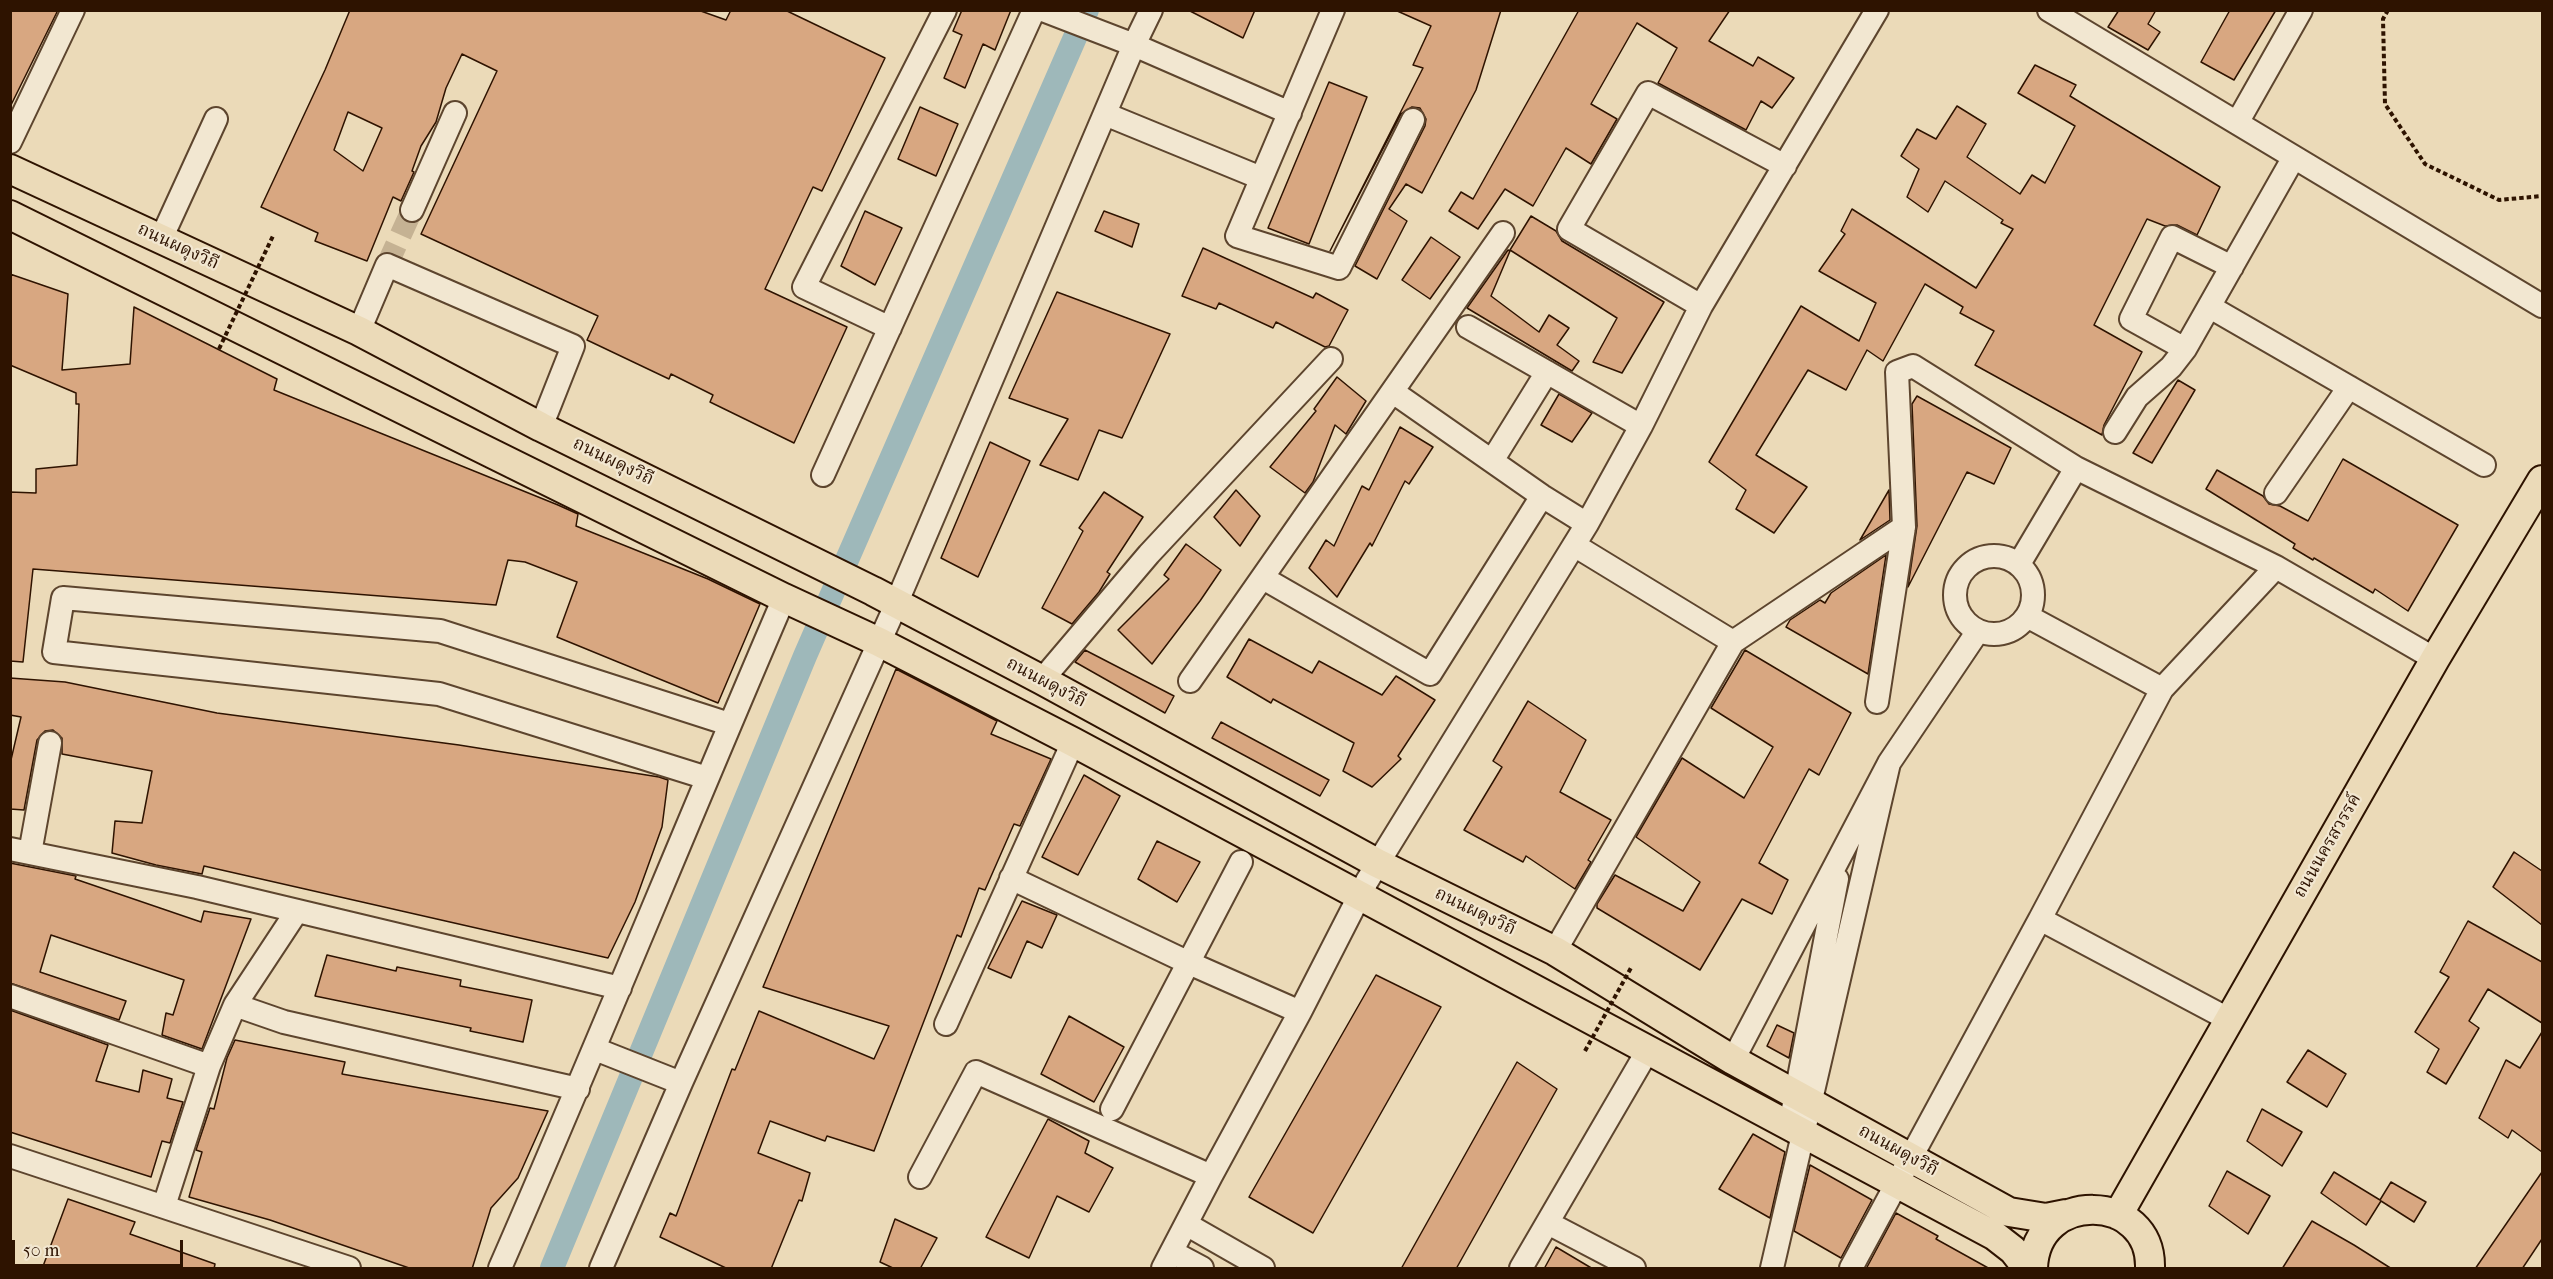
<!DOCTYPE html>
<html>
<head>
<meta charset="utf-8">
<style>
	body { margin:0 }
	#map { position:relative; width:2553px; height:1279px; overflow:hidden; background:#ebdab8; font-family:"IM FELL French Canon",serif }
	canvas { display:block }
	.frame { position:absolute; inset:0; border:12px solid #2e1300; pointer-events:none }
	.scale { position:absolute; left:12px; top:1240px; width:171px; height:27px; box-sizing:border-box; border:3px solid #2e1300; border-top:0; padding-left:8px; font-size:18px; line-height:21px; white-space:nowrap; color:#2e1300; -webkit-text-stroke:4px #f2e7d1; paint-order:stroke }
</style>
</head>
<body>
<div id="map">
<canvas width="2553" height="1279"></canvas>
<div class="frame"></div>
<div class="scale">50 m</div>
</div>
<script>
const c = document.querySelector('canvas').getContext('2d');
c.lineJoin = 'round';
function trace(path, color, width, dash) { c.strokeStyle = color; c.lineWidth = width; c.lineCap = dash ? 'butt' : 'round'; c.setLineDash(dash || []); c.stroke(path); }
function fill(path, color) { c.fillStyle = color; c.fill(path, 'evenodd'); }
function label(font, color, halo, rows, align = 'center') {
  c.font = font + ' "IM FELL French Canon","Noto Serif Thai",serif'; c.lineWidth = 4.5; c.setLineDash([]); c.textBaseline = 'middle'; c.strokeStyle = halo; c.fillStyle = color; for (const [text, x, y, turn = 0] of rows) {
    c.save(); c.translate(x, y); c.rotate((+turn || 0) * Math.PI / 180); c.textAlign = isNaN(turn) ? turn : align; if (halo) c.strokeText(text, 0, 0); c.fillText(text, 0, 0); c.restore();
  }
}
trace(new Path2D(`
	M552,1268L805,656L1087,10`), '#9eb8ba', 24);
const building = new Path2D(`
	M10,10H58L10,107Z
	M350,10H698L726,20L731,10H785L885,58L822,191L813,187L765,289L847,327L794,443L710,402L713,395L671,374L669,379L587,340L598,316L421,234L497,71L462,54L446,88L436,122L421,146L412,171L414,172L401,201L393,197L367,261L315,241L318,233L261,207L325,70ZM348,112L382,128L363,171L334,150Z
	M962,10H1011L995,50L983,44L965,88L944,78L962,35L953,31Z
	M1188,10H1255L1243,38Z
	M1395,10H1501L1476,90L1422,193L1406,184L1389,209L1407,221L1377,279L1355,266L1425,126L1426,119L1420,108L1412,107L1401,114L1330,251L1423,68L1413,65L1431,26Z
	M1579,10H1730L1709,41L1753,66L1758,57L1794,78L1772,108L1761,101L1746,130L1658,83L1677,48L1637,23L1591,104L1617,119L1591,164L1566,148L1533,206L1505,189L1478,229L1449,211L1461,192L1473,199Z
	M2119,10H2156L2148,24L2160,32L2148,50L2108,27Z
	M2230,10H2276L2234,80L2201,62Z
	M2035,65L2076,85L2070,96L2220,187L2197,235L2177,225L2165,226L2147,219L2094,325L2142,352L2104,425L2102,435L1975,365L1994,331L1960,313L1963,307L1925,284L1883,361L1867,350L1846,390L1808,370L1756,455L1807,487L1774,533L1736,509L1746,490L1709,462L1801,306L1859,341L1876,303L1819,271L1845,234L1841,231L1852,209L1976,288L2013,229L2001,223L2003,220L1945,181L1928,212L1907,197L1919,169L1901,156L1917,129L1936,139L1957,106L1986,124L1967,157L2020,194L2032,175L2045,183L2075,126L2018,93Z
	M1329,82L1367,97L1309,244L1268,228Z
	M920,107L958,124L936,176L898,159Z
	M865,211L902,228L875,285L841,266Z
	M1104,211L1139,224L1132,247L1095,231Z
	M1531,216L1556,231L1562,241L1664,302L1622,373L1593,362L1617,318L1510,250Z
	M1431,237L1460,257L1430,299L1402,280Z
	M1203,248L1313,298L1316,293L1348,310L1329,346L1325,347L1276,322L1273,328L1219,303L1216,309L1182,296Z
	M1508,250L1510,251L1491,296L1539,332L1549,315L1569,328L1557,345L1579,361L1572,371L1467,308Z
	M10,274L68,294L62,370L130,364L134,307L277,379L274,390L558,505L578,514L576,526L708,579L760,604L718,703L557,637L577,582L525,562L508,560L496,605L33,569L23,662L10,661V492L36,493V469L77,465L79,404H76V393L10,365Z
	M1057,292L1170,334L1122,438L1099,430L1078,480L1040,465L1068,419L1009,398Z
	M1337,377L1366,401L1346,434L1335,425L1313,482L1305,493L1270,467L1316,411L1314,409Z
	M2178,380L2195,390L2152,463L2133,453Z
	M1559,394L1592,413L1572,442L1541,425Z
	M1917,396L2011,448L1994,484L1967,472L1908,587L1917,526L1912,404Z
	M1400,427L1433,447L1409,484L1405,481L1372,546L1370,543L1337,597L1309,568L1326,540L1334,546L1362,486L1369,490Z
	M990,442L1030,461L978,577L941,558Z
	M2343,459L2458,525L2408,611L2375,589L2373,593L2314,558L2313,560L2293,548L2295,544L2206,489L2217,470L2263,496L2269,504L2280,506L2308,521Z
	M1236,490L1260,516L1240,546L1214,517Z
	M1889,490L1890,520L1860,540Z
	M1104,492L1143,517L1107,572L1110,574L1099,592L1072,624L1042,608L1083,531L1079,528Z
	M1186,544L1221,570L1200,601L1152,664L1118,630L1169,579L1164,575Z
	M1886,555L1868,674L1786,627L1790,620L1820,600L1825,603L1831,593Z
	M1249,639L1312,673L1319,661L1382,695L1396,676L1435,700L1398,756L1401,759L1372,787L1343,771L1354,743L1273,699L1271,703L1227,677Z
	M1085,650L1174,696L1165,713L1075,662Z
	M1745,650L1851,713L1819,775L1809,769L1759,863L1788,880L1772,914L1742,899L1700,970L1597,908V904L1615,875L1683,911L1700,882L1636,837L1682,758L1744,798L1773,747L1711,708Z
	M896,669L997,721L991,734L1051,759L1020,826L1014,824L985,890L979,888L961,937L957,935L874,1151L827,1136L825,1141L770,1121L758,1153L810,1173L802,1201L799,1200L771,1269H728L660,1237L670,1213L676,1216L732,1069L735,1070L759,1011L874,1059L889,1026L763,987Z
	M10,678L65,682L217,713L459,745L659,777L668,780L662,827L635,902L608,958L204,866L202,874L156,865L112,853L115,821L142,823L152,771L62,754V738L53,730L45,731L37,740L24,810L10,809V764L21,717L10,715Z
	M1528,701L1586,740L1560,792L1611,820L1588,860L1591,862L1575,889L1526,856L1523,862L1464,830L1502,767L1493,761Z
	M1221,722L1329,780L1320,796L1212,738Z
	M1084,775L1120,796L1078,875L1042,857Z
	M1157,841L1200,862L1177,902L1138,879Z
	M2514,852L2542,871V925L2493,887Z
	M10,863L76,876L75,879L201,922L204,911L251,919L202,1049L162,1035L166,1013L173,1015L184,980L51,935L40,972L126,1001L119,1020L10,983Z
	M1022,901L1057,915L1042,948L1027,941L1011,978L988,968Z
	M2468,921L2542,962V1023L2488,989L2469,1021L2479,1028L2446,1084L2427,1072L2439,1049L2415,1032L2449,977L2440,972Z
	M327,955L396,971L397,967L461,980L460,986L532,1000L523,1042L470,1031L471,1028L315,996Z
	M1376,975L1441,1007L1313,1233L1249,1197Z
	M10,1010L108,1045L96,1081L139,1092L143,1070L172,1079L167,1098L183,1102L170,1143L162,1141L151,1177L10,1132Z
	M1069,1016L1124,1047L1094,1102L1041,1074Z
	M1777,1025L1794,1033L1789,1058L1767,1046Z
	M2542,1032V1152L2512,1130L2508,1138L2479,1118L2506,1060L2520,1068Z
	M235,1040L345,1062L342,1074L548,1111L518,1178L491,1208L472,1269H412L270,1220L189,1197L202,1152L196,1150L210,1108L214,1109L227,1058Z
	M2308,1050L2346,1074L2327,1107L2287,1082Z
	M1517,1062L1557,1089L1456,1269H1401Z
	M2262,1109L2302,1132L2282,1166L2247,1141Z
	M1048,1119L1089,1141L1085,1153L1113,1168L1089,1212L1057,1196L1029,1258L986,1237Z
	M1753,1134L1785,1152L1770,1218L1719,1189Z
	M1810,1165L1872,1200L1841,1258L1794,1231Z
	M2227,1171L2270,1196L2248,1234L2209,1206Z
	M2334,1172L2380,1200L2391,1182L2426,1202L2414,1222L2381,1201L2366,1225L2321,1193Z
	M2542,1172V1239L2522,1269H2475Z
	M68,1199L135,1222L130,1234L215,1264L214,1269H42Z
	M1896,1213L1938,1236L1936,1239L1990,1269H1866Z
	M895,1219L937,1238L920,1269H895L880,1262Z
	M2312,1221L2354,1245L2392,1269H2282Z
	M1556,1247L1593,1269H1544Z`);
fill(building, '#d8a781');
trace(building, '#2e1300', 1.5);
trace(new Path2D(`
	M387,265L412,210`), '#c5b293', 22, [22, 11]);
const minor = new Path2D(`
	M1043,10L1134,45L1290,113
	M1333,10L1237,236L1339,268L1413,120
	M2049,10L2542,306
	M1105,114L1261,178
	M2237,123L2301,10
	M10,142L73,10
	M412,210L455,113
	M161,239L216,119
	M1701,306L1569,229L1648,93L1785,166
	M2210,307L2484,465
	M1468,327L1641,426
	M890,328L804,287L945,10
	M359,331L387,265L573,346L541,427
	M2185,349L2131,319L2172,237L2232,267
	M1393,392L1542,496L1587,524
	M2115,432L2137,397L2171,367L2185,349L2294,157
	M1492,461L1547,372
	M2076,468L2276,567
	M823,475L1034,10
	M2276,493L2349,387
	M1574,545L1733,642
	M1955 595a39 39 0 1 1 78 0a39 39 0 1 1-78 0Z
	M1263,578L1430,674L1542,496
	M2027,616L2162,689L2040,919
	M1042,680L1149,554L1331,359
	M1190,681L1503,233
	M2162,689L2276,567L2435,659
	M1877,702L1904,527
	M707,778L439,694L54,652L63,598L440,631L729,724
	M10,849L197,887L620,988
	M30,853L50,743
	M1011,878L1189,963L1300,1012
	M297,911L235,1005L284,1022L578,1089
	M1555,951L1733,642L1904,527L1897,372L1913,366L2076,468L2019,564
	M10,996L209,1066
	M946,1024L1073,742
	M595,1049L681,1083
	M1733,1060L1889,763L1978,631
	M1112,1109L1241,862
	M1793,1109L1837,879
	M10,1156L349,1268
	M920,1177L976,1072L1211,1176
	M164,1206L209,1066L235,1005
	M1548,1223L1634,1268
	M1186,1224L1263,1268
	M1172,1252L1202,1268
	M500,1268C597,1046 688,821 784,598
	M601,1268L681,1083L891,616L1134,45L1151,10
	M1163,1268L1211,1176L1300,1012L1367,881L1587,524L1641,426L1701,306L1877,10
	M1521,1268L1648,1050
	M1772,1268L1889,763
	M1851,1268L2040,919L2230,1020`);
const major = new Path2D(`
	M10,169L359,331L541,427L873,591L1042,680L1377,863L1555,951L1733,1060L2009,1212L2046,1218L2066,1214
	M10,215L784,598L879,642L1073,742L1995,1236L2013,1250L2027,1268
	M2118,1215L2435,659L2542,480
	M2033,1268C2036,1189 2152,1192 2150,1268`);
trace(minor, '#5d452e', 26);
trace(major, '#2e1300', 32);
trace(new Path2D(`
	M2388,10L2383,19L2385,104L2425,164L2499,200L2542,196`), '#2e1300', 4, [4.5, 3]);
trace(minor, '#f2e7d1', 22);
trace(major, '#ebdab8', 28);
trace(new Path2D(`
	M219,349L273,236
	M1585,1051L1632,966`), '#2e1300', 4, [4.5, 3]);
label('18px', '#2e1300', '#f2e7d1', [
	["ถนนผดุงวิถี",178,247,25],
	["ถนนผดุงวิถี",613,462,26],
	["ถนนผดุงวิถี",1046,683,28],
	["ถนนนครสวรรค์",2328,846,-60],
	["ถนนผดุงวิถี",1475,912,26],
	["ถนนผดุงวิถี",1898,1151,29]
]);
</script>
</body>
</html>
